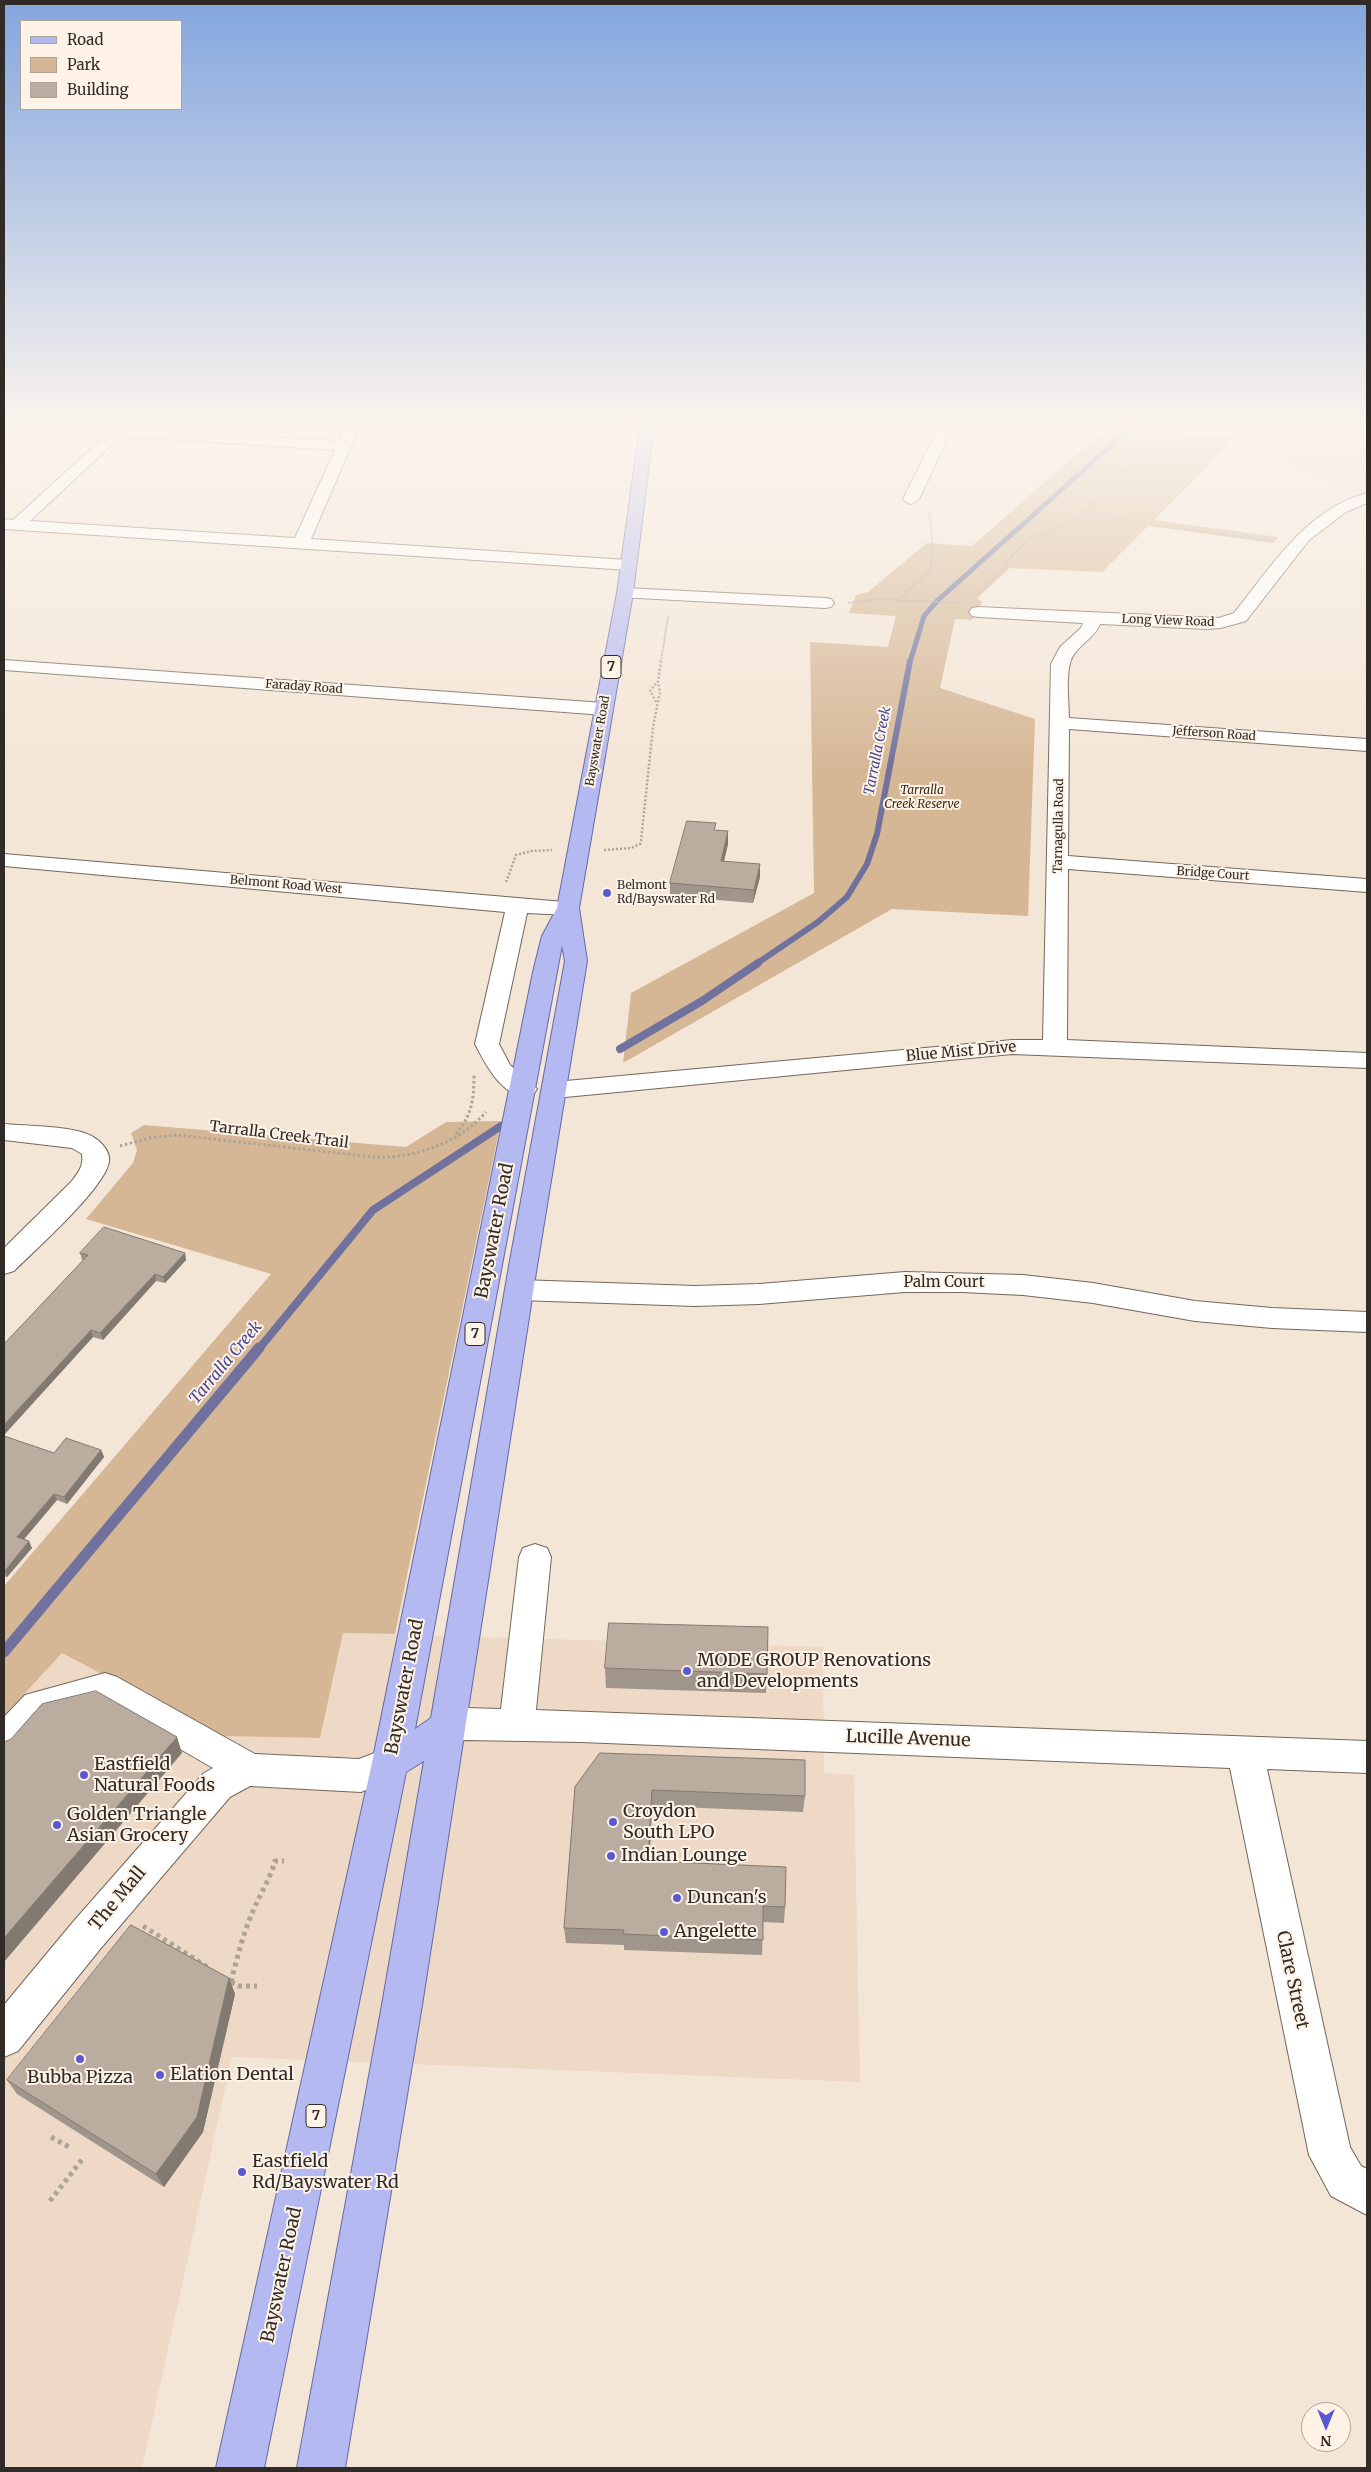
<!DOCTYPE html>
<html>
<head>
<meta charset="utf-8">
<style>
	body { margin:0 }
	#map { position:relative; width:1371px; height:2472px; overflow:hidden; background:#f4e6d7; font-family:Merriweather,serif }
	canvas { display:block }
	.frame { position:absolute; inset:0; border:5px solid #302b26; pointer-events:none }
	.legend { position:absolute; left:20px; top:20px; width:162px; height:90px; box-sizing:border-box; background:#fff3e8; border:1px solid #aca39a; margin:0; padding:6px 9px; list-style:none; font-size:15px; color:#302b26 }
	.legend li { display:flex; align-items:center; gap:10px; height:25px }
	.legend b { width:25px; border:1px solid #aca39a }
	.north { position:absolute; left:1301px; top:2402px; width:50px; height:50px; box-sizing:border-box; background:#fff3e8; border:1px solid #aca39a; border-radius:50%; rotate:180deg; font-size:14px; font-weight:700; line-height:20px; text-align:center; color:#302b26 }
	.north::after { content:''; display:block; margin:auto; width:18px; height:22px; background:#5a58cf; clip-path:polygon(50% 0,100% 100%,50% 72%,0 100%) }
</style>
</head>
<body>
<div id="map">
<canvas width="1371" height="2472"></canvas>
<div class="frame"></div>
<ul class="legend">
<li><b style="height:6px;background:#b5b9f1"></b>Road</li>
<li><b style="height:14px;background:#d5b796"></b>Park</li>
<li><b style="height:14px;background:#baada0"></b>Building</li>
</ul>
<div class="north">N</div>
</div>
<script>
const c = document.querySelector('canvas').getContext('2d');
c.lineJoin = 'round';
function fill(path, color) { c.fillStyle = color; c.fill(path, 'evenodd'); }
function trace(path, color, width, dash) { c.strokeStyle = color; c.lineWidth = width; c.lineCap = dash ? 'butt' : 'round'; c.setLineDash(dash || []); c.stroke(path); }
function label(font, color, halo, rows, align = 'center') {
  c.font = font + ' Merriweather,serif'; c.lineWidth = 4; c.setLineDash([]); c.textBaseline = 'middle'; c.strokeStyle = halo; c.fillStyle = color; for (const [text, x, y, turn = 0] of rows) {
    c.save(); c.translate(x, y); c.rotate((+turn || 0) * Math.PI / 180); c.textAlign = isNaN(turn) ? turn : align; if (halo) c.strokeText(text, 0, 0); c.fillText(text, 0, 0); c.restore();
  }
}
fill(new Path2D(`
	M478,425H601L592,461L469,454Z
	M1169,425H1367V491L1349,490L1235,438L1163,434Z
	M343,1633L823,1647L824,1773L854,1775L860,2082L232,2057L142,2468H4V1716L62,1653L219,1736L320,1738Z`), '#edd9c6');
fill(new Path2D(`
	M10,425H105L88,434L89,438Z
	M1110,425H1169L1163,434L1235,438L1154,520L1278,537L1273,543L1148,526L1102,572L1010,568L977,598L982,602L972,620L955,619L940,688L1035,719L1028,916L892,909L623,1063L631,993L814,893L810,642L888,647L896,616L849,613L856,595L868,592L927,543L972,546Z
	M1191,425H1246L1240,432L1189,429Z
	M501,1121L395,1634L343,1633L320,1738L219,1736L62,1653L4,1716V1586L271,1274L86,1219L133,1163L137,1150L131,1133L144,1125L406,1147L446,1122Z`), '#d5b796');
trace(new Path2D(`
	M910,662L924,616L938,600L1134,425`), '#70729d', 5);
trace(new Path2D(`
	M756,964L818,922L847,897L867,864L877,834L910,661`), '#70729d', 6);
trace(new Path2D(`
	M620,1049L702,1001L758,963
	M258,1350L373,1210L501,1126`), '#70729d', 8);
trace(new Path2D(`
	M4,1652L259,1348`), '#70729d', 11);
const minor = new Path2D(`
	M346,425H360L311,539L628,560L634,562L636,565L634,568L628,570L4,529V519L13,520L113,429L339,441ZM121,436L335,450L295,538L30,521Z
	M940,425H954L919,499L911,504L906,502L903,499Z
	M1367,493V503L1346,512L1309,540L1246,621L1221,628L1208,629L1100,624C1095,637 1083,642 1075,653C1064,665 1069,701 1069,718L1367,739V751L1069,729L1068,856L1367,879V892L1068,869L1067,1040L1367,1053V1068L1012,1054L555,1098L546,1096L542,1090L546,1084L555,1082L1012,1040H1043L1051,664L1060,647L1081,628L1083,623L978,617L972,616L969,612L972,608L978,607L1219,618L1234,613C1271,567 1306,509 1367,493Z
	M625,588L825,598L831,599L834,603L831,607L825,608L619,597L617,593L619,589Z
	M4,660L604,703L611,705L613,709L611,713L604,715L4,670Z
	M4,854L576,903L579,908L576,913L568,915L527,913L499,1044L510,1065L537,1089L533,1095C504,1102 486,1065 475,1044L505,912L4,866Z
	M4,1124C27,1126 67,1126 87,1134C98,1138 111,1150 109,1162C104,1189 35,1250 14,1271L4,1274V1248L71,1182C78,1173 84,1166 82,1154L72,1148L4,1140Z
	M905,1272L1023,1275L1093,1283L1195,1301L1272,1308L1367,1312V1332L1272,1328L1195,1321L1093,1303L1023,1295L962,1292H905L759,1304L695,1306L519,1300L509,1297L505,1290L509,1283L519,1280L695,1286L759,1284Z
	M535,1544L547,1548L551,1557L536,1710L1367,1741V1773L1267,1769L1350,2147L1361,2166L1367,2169V2215L1331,2196L1309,2155L1230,1768L581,1742L465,1740L448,1743L435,1738L430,1727L435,1716L465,1708L501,1709L519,1557L523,1548Z
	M105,1673L117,1677L255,1754L359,1759L390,1747L403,1751L408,1763L403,1775L361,1792L250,1786L230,1797L101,1948L18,2051L4,2057V2005L73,1922L204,1773L213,1768L102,1704L48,1718L17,1753L4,1758V1717L25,1695Z`);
const major = new Path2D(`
	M640,425H654L633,593L579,908L587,961L537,1266L422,2005L345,2468H297L382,2005L424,1761L406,1772L264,2468H216L372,1763L533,972L542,936L557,908L617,593ZM562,945L565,961L509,1266L431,1718L415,1729Z`);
trace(minor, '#73675a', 2);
trace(major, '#6769a3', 2);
trace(new Path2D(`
	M603,430H623
	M1362,448L1367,459
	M1086,512L1143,523L1271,541
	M980,591L1001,572L1014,553L1029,539L1080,518L1156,441L1164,425
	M898,600L931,570L932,536L929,511
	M848,603L878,599L957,603
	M661,662L668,616`), '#ada397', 2, [1, 1]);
trace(new Path2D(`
	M656,702L650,691L658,681
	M604,850L631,848L640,844L641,841L653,727L660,692L658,681L661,661
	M506,882L516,855L532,851L552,850`), '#ada397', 2.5, [2, 2]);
trace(new Path2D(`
	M456,1134C472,1115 474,1099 474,1075
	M120,1146L149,1138L177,1135L374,1157C414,1159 459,1143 486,1112`), '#ada397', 3, [2.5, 2.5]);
trace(new Path2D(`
	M143,1926L209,1968
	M231,1982C237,1958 243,1934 253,1911C260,1894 270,1879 275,1861H284
	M231,1982L238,1986H257
	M51,2137L71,2148
	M50,2201L84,2157`), '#ada397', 5, [4, 4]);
fill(minor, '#fff');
fill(major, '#b5b9f1');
fill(new Path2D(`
	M1344,425H1367V437Z
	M716,831H728V844L724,861L760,877L753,903L670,896V883Z
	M80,1253H185L186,1260L165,1283L156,1281L103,1340L93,1337L4,1435V1344L84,1260H82Z
	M4,1436L54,1453L101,1450L104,1457L67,1504L57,1500L24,1539L32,1548L7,1577L4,1576Z
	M605,1668L767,1674L766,1693L606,1688Z
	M575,1787L805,1796L803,1812L652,1806L649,1861L785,1907L784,1923L763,1922L762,1955L624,1950V1945L566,1943L564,1928Z
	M229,1978L235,1994L203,2132L164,2187L17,2094L7,2080Z`), '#a0958a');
fill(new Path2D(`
	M728,831V844L721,873V861Z
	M760,864V877L753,903L754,890Z
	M185,1253L186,1260L165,1283L163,1277Z
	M155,1274L156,1281L103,1340L100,1333Z
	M91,1330L93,1337L4,1435V1425Z
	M101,1450L104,1457L67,1504L64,1497Z
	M54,1494L57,1500L20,1544L17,1537Z
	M29,1541L32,1548L7,1577L5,1571Z
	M177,1737L182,1753L4,1962V1938Z
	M652,1790V1806L649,1877L648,1861Z
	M229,1978L235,1994L203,2132L164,2187L156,2174Z`), '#827970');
const building = new Path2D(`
	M687,821L716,823L714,830L728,831L721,861L760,864L754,890L670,883Z
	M104,1227L185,1253L163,1277L155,1274L100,1333L91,1330L4,1425V1344L88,1255L80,1253Z
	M4,1436L54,1453L66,1438L101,1450L64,1497L54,1494L17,1537L29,1541L5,1571L4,1570Z
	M609,1623L768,1627L767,1674L605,1668Z
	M96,1691L177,1737L4,1938V1742L11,1739L42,1704Z
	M600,1753L805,1760V1796L652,1790L648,1861L786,1867L785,1907L763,1906V1940L623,1934L624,1930L564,1928L575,1787Z
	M131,1925L229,1978L197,2117L156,2174L7,2080Z`);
fill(building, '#baada0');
trace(building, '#827970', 1);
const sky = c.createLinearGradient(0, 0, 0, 771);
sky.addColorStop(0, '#83a6de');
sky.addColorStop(0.55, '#faf4ed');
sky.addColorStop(1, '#faf4ed00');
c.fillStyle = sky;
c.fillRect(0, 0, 1371, 771);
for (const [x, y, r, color] of [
	[607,893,5,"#5a58cf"],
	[687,1671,5,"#5a58cf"],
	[84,1775,5,"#5a58cf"],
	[613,1822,5,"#5a58cf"],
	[57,1825,5,"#5a58cf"],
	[611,1856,5,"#5a58cf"],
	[677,1898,5,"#5a58cf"],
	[664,1932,5,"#5a58cf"],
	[80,2059,5,"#5a58cf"],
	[160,2075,5,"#5a58cf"],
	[242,2172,5,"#5a58cf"]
]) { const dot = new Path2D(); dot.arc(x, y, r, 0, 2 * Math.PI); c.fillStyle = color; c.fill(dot); trace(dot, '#fff3e8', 2); }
label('12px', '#302b26', '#fff3e8', [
	["Long View Road",1168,621,2],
	["Faraday Road",304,687,4],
	["Jefferson Road",1214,734,4],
	["Bayswater Road",598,741,-80],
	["Tarnagulla Road",1059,826,-89],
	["Bridge Court",1213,874,4],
	["Belmont Road West",286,885,5]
]);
label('italic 12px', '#3c270e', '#fff3e8', [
	["Tarralla",922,791],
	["Creek Reserve",922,805]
]);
label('12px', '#302b26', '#fff3e8', [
	["Belmont",617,886],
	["Rd/Bayswater Rd",617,900]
], 'left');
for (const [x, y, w] of [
	[611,667,20],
	[475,1334,20],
	[316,2116,20]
]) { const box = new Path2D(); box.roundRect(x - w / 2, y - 11.5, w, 23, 4); c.fillStyle = '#fff3e8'; c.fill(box); trace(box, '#302b26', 1); }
label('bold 14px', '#302b26', null, [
	["7",611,667],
	["7",475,1334],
	["7",316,2116]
]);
label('italic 14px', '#464894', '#fff3e8', [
	["Tarralla Creek",878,751,-79]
]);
label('15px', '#302b26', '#fff3e8', [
	["Blue Mist Drive",961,1052,-5],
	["Tarralla Creek Trail",279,1135,7],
	["Palm Court",944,1283]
]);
label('italic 16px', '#464894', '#fff3e8', [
	["Tarralla Creek",226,1363,-50]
]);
label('18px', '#302b26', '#fff3e8', [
	["Bayswater Road",495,1231,-79],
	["Bayswater Road",405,1687,-79],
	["Lucille Avenue",908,1739,2],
	["The Mall",118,1899,-50],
	["Clare Street",1292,1980,78],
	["Bayswater Road",282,2275,-78]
]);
label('18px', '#302b26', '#fff3e8', [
	["MODE GROUP Renovations",697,1661],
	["and Developments",697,1682],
	["Eastfield",94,1765],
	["Natural Foods",94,1786],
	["Croydon",623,1812],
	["South LPO",623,1833],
	["Golden Triangle",67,1815],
	["Asian Grocery",67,1836],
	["Indian Lounge",621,1856],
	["Duncan's",687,1898],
	["Angelette",674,1932],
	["Elation Dental",170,2075],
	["Bubba Pizza",80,2078,"center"],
	["Eastfield",252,2162],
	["Rd/Bayswater Rd",252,2183]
], 'left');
</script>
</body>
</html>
